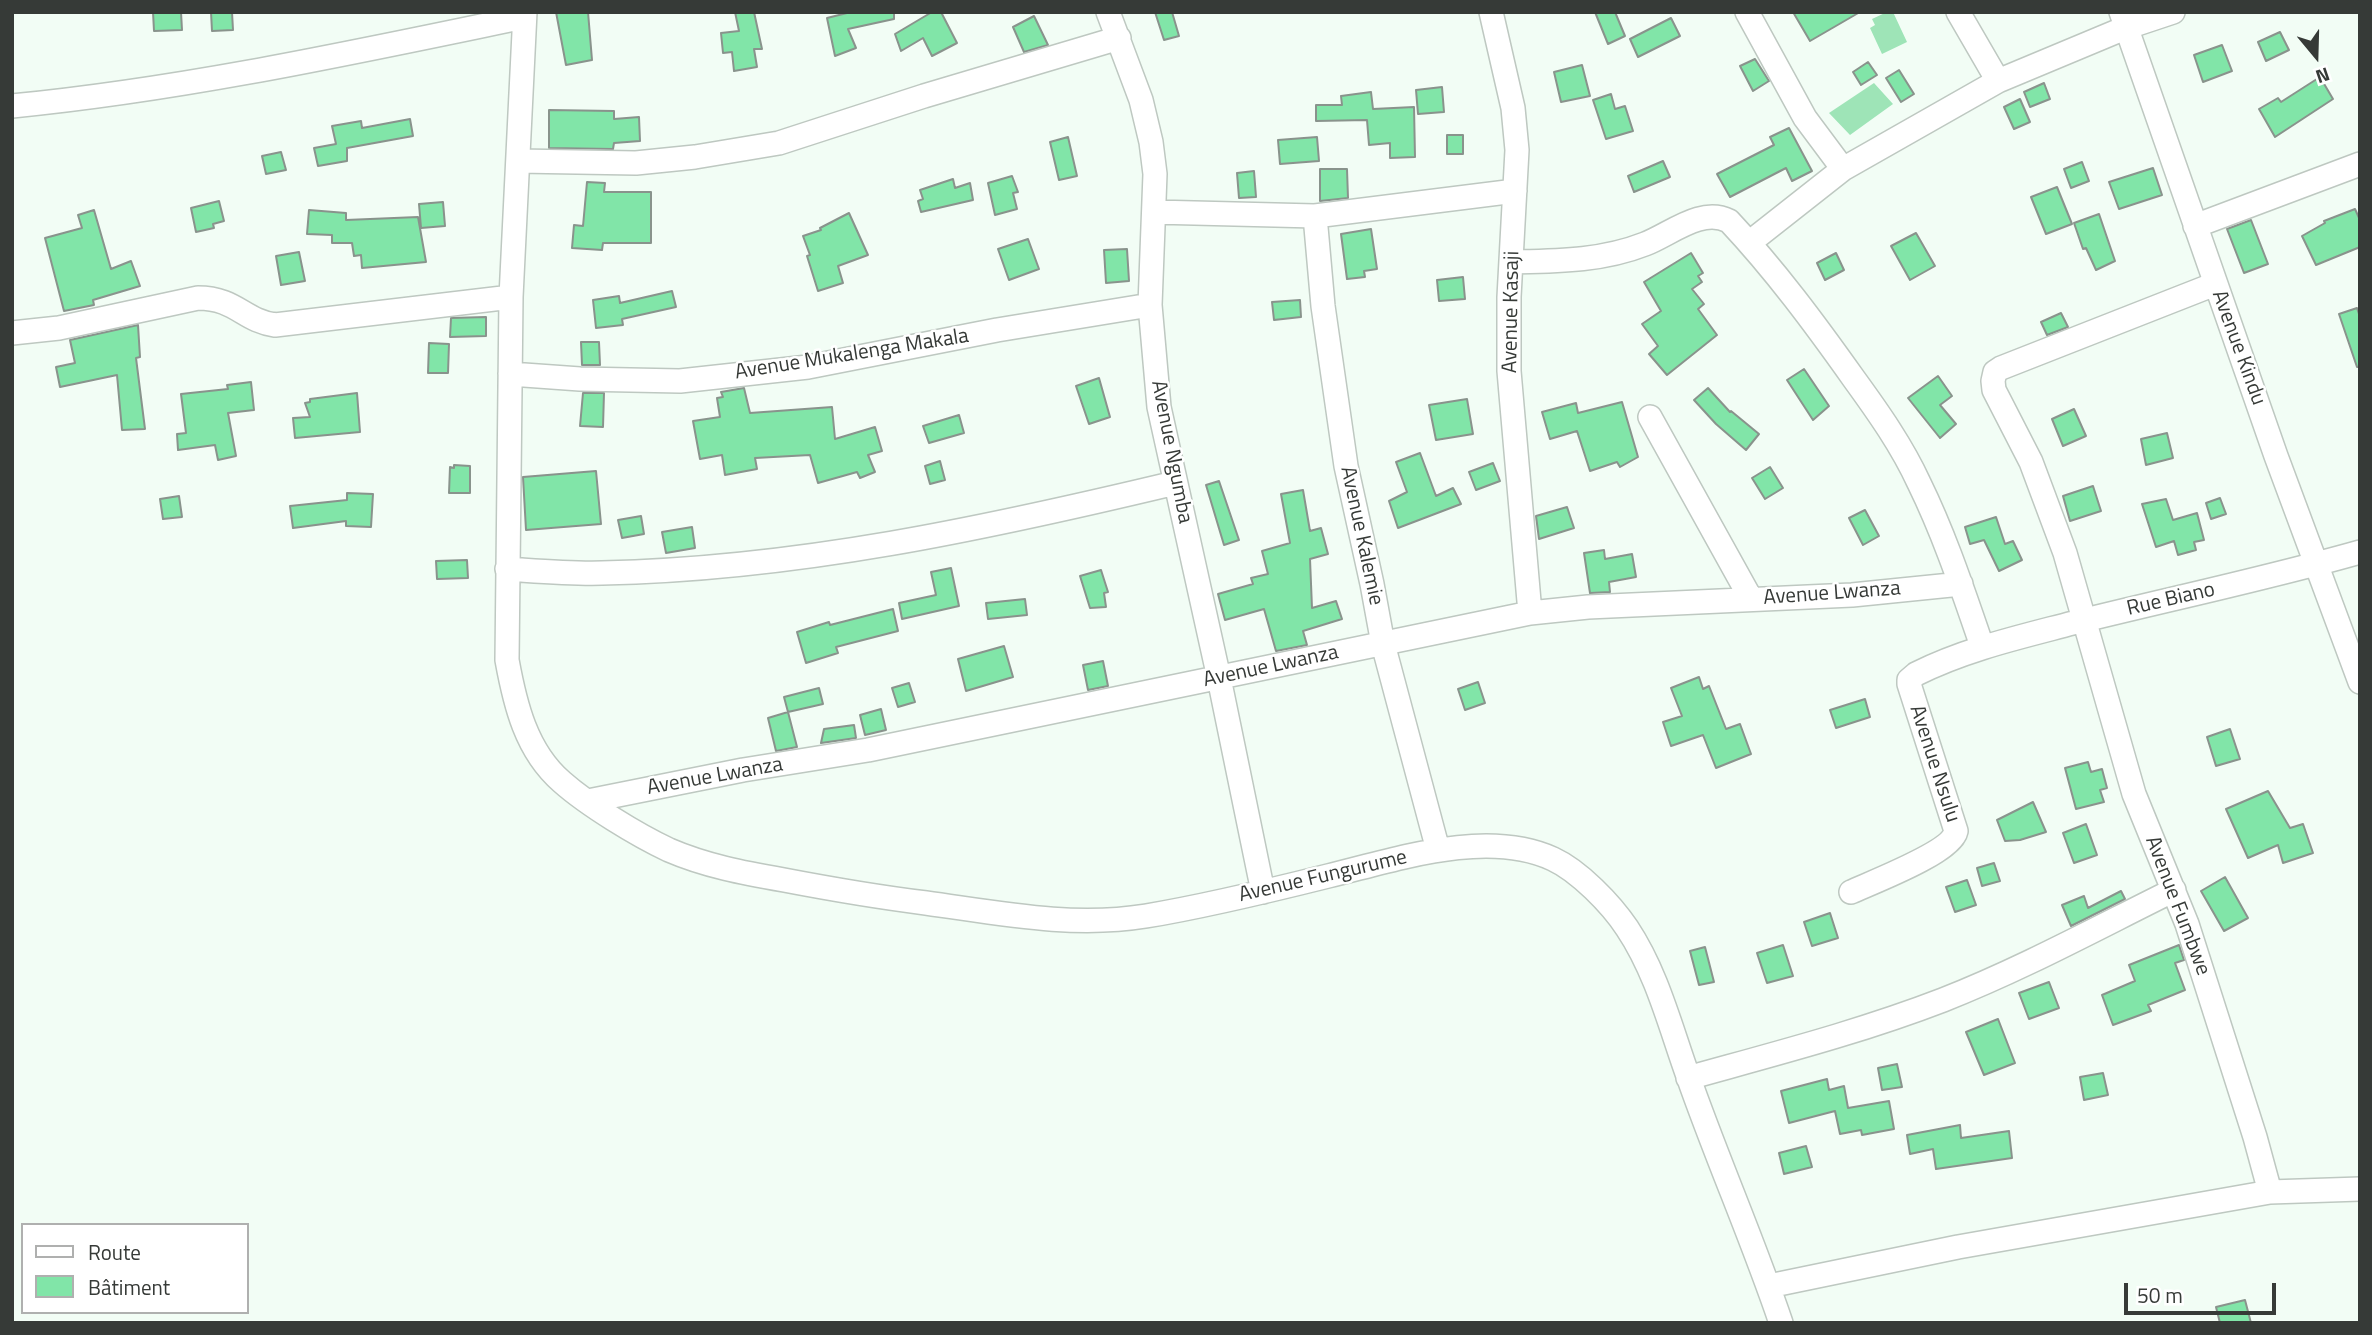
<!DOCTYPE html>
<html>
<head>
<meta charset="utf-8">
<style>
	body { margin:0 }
	#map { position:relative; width:2372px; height:1335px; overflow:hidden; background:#f2fdf5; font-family:"Titillium Web",sans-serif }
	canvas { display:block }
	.frame { position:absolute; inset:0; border:14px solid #363a37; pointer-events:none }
	.legend { position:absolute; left:21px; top:1223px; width:228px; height:91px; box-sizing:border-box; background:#fff; border:2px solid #afb0af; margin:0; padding:9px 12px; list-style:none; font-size:21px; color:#363a37 }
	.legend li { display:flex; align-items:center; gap:14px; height:35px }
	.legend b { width:35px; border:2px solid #afb0af }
	.north { position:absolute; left:2281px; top:21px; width:70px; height:70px; -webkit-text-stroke:5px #fff; paint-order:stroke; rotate:161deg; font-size:19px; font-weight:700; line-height:28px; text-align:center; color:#363a37 }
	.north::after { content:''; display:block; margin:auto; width:24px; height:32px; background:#363a37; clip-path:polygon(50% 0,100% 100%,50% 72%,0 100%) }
	.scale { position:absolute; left:2124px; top:1283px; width:152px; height:32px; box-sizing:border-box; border:4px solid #363a37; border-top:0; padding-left:9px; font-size:21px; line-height:24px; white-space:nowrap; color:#363a37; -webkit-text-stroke:5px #fff; paint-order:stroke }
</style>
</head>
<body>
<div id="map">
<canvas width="2372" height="1335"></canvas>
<div class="frame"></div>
<ul class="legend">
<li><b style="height:9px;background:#fff"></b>Route</li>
<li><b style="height:19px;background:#81e5a8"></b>Bâtiment</li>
</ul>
<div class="north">N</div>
<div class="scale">50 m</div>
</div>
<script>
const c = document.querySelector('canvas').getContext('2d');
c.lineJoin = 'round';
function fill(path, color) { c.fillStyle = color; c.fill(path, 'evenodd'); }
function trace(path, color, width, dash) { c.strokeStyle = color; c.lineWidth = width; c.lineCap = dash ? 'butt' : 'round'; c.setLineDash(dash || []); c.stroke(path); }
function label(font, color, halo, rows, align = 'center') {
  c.font = font + ' "Titillium Web",sans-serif'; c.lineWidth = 5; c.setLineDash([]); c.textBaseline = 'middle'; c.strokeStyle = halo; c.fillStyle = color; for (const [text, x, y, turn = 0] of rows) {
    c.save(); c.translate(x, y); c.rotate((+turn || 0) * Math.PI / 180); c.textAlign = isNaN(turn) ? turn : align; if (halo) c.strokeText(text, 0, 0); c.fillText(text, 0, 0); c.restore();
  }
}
fill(new Path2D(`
	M1887,12H1893L1907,42L1882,54L1870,28L1875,25L1872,19Z
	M1874,83L1893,104L1850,135L1829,113Z`), '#9ee4b7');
const building = new Path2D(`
	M153,12H181L182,30L154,31Z
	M211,12H232L233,30L212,31Z
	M556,12H588L592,60L566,65Z
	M735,12H754L762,49H754L757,67L734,71L732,52L723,53L721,33L739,31Z
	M851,12H894V19L848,29L856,48L835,56L827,18Z
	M932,12H941L957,43L932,56L923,38L901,51L895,34Z
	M1155,12H1172L1179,36L1164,40Z
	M1595,12H1615L1625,36L1608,44Z
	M1793,12H1860L1810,41Z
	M1034,16L1048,45L1024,52L1013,27Z
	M1671,18L1680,36L1638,57L1630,39Z
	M2280,32L2289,50L2266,61L2258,42Z
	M2222,45L2232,71L2203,82L2194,55Z
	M1755,59L1769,81L1753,91L1740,66Z
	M1868,62L1877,75L1861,85L1853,72Z
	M1582,65L1590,96L1561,102L1554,72Z
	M1899,70L1914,94L1901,102L1886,78Z
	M2320,77L2333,99L2275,137L2259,109L2278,98L2281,102Z
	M2044,83L2050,99L2030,107L2024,92Z
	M1442,87L1444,112L1418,114L1416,90Z
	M1371,92L1373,109L1414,107L1415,157L1390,158V143L1369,145L1367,120L1316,121V105H1342L1341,96Z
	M1611,94L1615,109L1625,106L1633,131L1606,139L1593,100Z
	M2020,99L2030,122L2014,129L2004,107Z
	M549,110L614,111V119L639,117L640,141L614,143L613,149L549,148Z
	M410,119L413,136L347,148V161L318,166L314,148L336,144L332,126L361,121L362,128Z
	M1789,128L1812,171L1792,181L1786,168L1730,197L1717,174L1774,145L1770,137Z
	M1447,135H1463V154H1447Z
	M1068,137L1077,176L1059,180L1050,142Z
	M1317,137L1319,161L1280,164L1278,140Z
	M281,152L286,170L266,174L262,156Z
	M1663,161L1670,177L1634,192L1628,176Z
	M2082,162L2089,181L2071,188L2064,169Z
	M2153,168L2162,195L2119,209L2109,182Z
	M1320,169H1347L1348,198L1320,201Z
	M1254,171L1256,197L1239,198L1237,173Z
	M1012,176L1018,192L1013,193L1017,209L995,215L988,183Z
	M953,179L955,188L970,183L973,200L921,212L918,201L923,199L920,190Z
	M587,182L605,183L604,192H651V243H603L602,250L572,248L574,225L583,226Z
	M2057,187L2072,224L2046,234L2031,197Z
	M219,201L224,221L213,224L214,228L196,232L191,208Z
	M443,202L445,226L421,228L419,204Z
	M2355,209L2360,220V247L2316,265L2302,236L2325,223L2324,221Z
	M94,210L111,269L131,261L140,286L93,300L94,305L64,311L45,238L82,228L78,215Z
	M309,210L346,213V220L418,217L426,262L362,268L361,255L354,256L352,243H332V235L307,234Z
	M849,213L868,255L838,266L843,283L818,291L807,256L810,255L803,236L821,230L820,228Z
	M2099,214L2115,261L2096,270L2086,248L2083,249L2074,223Z
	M2251,220L2268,264L2244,273L2227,229Z
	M1371,229L1377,269L1364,271L1365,277L1347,279L1341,234Z
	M1916,233L1935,266L1910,280L1891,246Z
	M1028,239L1039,269L1009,280L998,249Z
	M1127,249L1129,281L1106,283L1104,250Z
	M299,252L305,281L281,285L276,256Z
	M1691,253L1703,273L1698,276L1702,282L1692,289L1704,304L1698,309L1717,335L1667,375L1649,354L1658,346L1642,324L1661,311L1644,282Z
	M1836,253L1844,270L1825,280L1817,263Z
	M1463,277L1465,299L1439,301L1437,280Z
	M672,291L676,307L622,319L623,325L596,328L593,300L619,296L620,303Z
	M1300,300L1301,317L1274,320L1272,302Z
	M2357,308L2360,317V367H2357L2339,314Z
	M2061,313L2068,327L2047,335L2041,322Z
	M486,317V336L450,337L451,318Z
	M138,325L140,357L136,358L145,429L122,430L117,375L60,387L56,367L75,363L70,340Z
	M581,342H599L600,365H582Z
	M429,343L449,344L448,373H428Z
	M1804,369L1829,406L1813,420L1787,380Z
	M1938,376L1952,396L1940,405L1956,424L1940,438L1908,398Z
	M1099,378L1110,417L1089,424L1076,386Z
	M251,382L254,410L228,413L236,456L218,460L215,445L178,450L177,434L186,433L181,394L228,389L227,385Z
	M744,388L750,413L832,407L835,439L875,427L882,451L868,455L875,472L860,478L857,472L818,483L810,455L755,458L757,469L725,475L722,455L700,459L693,421L720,417L717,398L723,397L721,392Z
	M1708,388L1730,412L1731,411L1759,434L1746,450L1716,424L1694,400Z
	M357,393L360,432L295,438L293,418L310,417L305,403L310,402V399Z
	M583,393H604L603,427L580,426Z
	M1467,399L1473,434L1436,440L1429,405Z
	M1622,402L1638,457L1620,467L1617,462L1590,471L1577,431L1550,439L1542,412L1576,403L1578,413Z
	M2074,409L2086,436L2063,446L2052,419Z
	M959,415L964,433L929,443L923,426Z
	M2167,433L2173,458L2146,465L2141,439Z
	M1420,453L1436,496L1453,488L1461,504L1398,528L1389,501L1407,492L1396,462Z
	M940,461L945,480L930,484L925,466Z
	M1493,463L1500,481L1476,490L1469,472Z
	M454,465L470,466V493H449L450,467L454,468Z
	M1770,467L1783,488L1765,499L1752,478Z
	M596,471L601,524L526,530L523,477Z
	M1219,481L1239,540L1224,545L1206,485Z
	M2093,486L2101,511L2070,521L2063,496Z
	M1303,490L1310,531L1321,528L1328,554L1310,559L1312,608L1336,601L1342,619L1303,631L1307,645L1276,651L1264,609L1225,620L1218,594L1253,584L1251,578L1268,574L1262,551L1290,543L1281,494Z
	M347,493L373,494L371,527L346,526V521L293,528L290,506L347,500Z
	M179,496L182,517L163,519L160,499Z
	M2220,498L2226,514L2211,519L2206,503Z
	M2166,499L2173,520L2197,513L2204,540L2194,542L2196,550L2178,555L2174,541L2156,547L2142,504Z
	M1567,507L1574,528L1539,539L1536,516Z
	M1865,510L1879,536L1863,545L1849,518Z
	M641,516L644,534L622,538L618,520Z
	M1996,517L2005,544L2013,541L2022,560L1999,571L1984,540L1970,544L1965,527Z
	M692,527L695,548L666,553L662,532Z
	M1604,550L1605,559L1632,554L1636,577L1609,582L1610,592L1590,593L1584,553Z
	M467,560L468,578L437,579L436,561Z
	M951,568L959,606L902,619L899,603L936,595L931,572Z
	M1101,570L1108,592L1104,593L1106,607L1090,608L1080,576Z
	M1025,599L1027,615L988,619L986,603Z
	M893,609L898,631L836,647L838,653L806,663L797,632L829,622L830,625Z
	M1004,646L1013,677L966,691L958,659Z
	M1103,661L1108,686L1088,690L1083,665Z
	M1699,677L1703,689L1709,686L1726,729L1740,724L1751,754L1716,768L1703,735L1671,746L1663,722L1682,716L1671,688Z
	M1478,682L1485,703L1465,710L1458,689Z
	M909,683L915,702L898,707L892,688Z
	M819,688L823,704L788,712L784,697Z
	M1865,699L1870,717L1836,728L1830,710Z
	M881,709L886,730L865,735L860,715Z
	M788,712L797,747L776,751L768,718Z
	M854,725L856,738L821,743L824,729Z
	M2230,729L2240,759L2216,766L2207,737Z
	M2088,762L2091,772L2102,769L2107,788L2100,790L2104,802L2076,809L2065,768Z
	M2268,791L2290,828L2303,824L2313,853L2283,863L2278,845L2248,858L2226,809Z
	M2033,802L2046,832L2020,840L2005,841L1997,820Z
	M2086,824L2097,855L2074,863L2063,833Z
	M1994,863L2000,881L1982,886L1977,868Z
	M2225,877L2248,918L2224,931L2201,891Z
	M1967,880L1976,905L1955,912L1946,887Z
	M2121,891L2125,899L2071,926L2062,905L2084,896L2088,908Z
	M1830,913L1838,938L1812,946L1804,922Z
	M1783,945L1793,976L1767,983L1757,953Z
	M2179,945L2184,960L2175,963L2185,990L2148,1005L2151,1011L2113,1025L2102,995L2135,981L2129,965Z
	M1705,947L1714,982L1699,985L1690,951Z
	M2049,982L2059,1008L2029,1019L2019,993Z
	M1998,1019L2015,1063L1984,1075L1966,1032Z
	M1897,1064L1902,1087L1882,1090L1878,1068Z
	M2103,1073L2108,1095L2084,1100L2080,1077Z
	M1827,1079L1829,1090L1844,1086L1848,1108L1889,1101L1894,1129L1862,1135L1861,1130L1840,1134L1835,1111L1789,1123L1781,1091Z
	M1960,1125L1961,1138L2009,1131L2012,1158L1936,1169L1933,1149L1910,1154L1907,1135Z
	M1806,1146L1812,1167L1784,1174L1779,1153Z
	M2245,1300L2251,1323H2220L2216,1307Z`);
fill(building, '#81e5a8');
trace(building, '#89938c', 2);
const street = new Path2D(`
	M525,12L511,297L507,660C515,704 526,751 562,782C588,805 637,835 669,850C706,866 744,873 784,880C831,889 878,897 926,903C999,913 1072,928 1146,916C1207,906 1268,891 1328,876C1395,860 1486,828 1553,859C1579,871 1611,904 1627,928C1657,973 1670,1026 1688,1076C1717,1159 1753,1240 1781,1323
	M1108,12L1141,100L1151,142L1155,174L1150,305L1159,407L1219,678L1263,892
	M1491,12L1513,108L1517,150L1509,297V371L1530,613
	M1747,12L1805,118L1843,169
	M1958,12L1998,81
	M2121,12L2276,456L2360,682
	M12,106C185,89 355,52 524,17
	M518,161L636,163L695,157L779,143L924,96L1119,38
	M1154,212L1315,216L1515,191
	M1315,216L1323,306L1346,466L1372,584L1383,644L1438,850
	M2195,226L2360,164
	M1749,243L1843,169L1998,81L2125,28L2173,12
	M1512,262C1557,261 1602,261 1645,244C1671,234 1701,207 1729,221C1775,270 1815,324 1854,379C1878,412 1902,446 1919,483C1945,536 1963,591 1982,646
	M2215,284L2001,368L1995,372L1993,381L1994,390L2031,462L2065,553L2134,794L2187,924L2255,1137L2270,1192
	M12,333L59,328L198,298C236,298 244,321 275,325L511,297
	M510,374L580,379L680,381L808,367L997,330L1150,305
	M1650,417L1751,599
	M507,569C538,571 571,574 602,573C797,569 987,528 1175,483
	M588,801L743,770L868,750L1530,613L1588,607L1852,595L1961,584
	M1851,892C1873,882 1952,852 1956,831L1909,684V680L1916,674C1966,649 2020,637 2073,623C2169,599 2265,579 2360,552
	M1688,1078C1774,1054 1860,1032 1943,1000C2022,969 2097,928 2174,890
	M1769,1286L1958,1247L2270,1192L2360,1189`);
trace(street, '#bec8c1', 26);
trace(street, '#fff', 23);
label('21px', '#363a37', '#fff', [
	["Avenue Kasaji",1512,312,-89],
	["Avenue Kindu",2238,348,70],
	["Avenue Mukalenga Makala",852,355,-9],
	["Avenue Ngumba",1171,452,79],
	["Avenue Kalemie",1361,536,78],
	["Avenue Lwanza",1832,594,-4],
	["Rue Biano",2171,600,-13],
	["Avenue Lwanza",1271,667,-12],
	["Avenue Nsulu",1934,764,72],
	["Avenue Lwanza",715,777,-10],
	["Avenue Fungurume",1323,877,-13],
	["Avenue Fumbwe",2177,906,69]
]);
</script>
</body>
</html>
